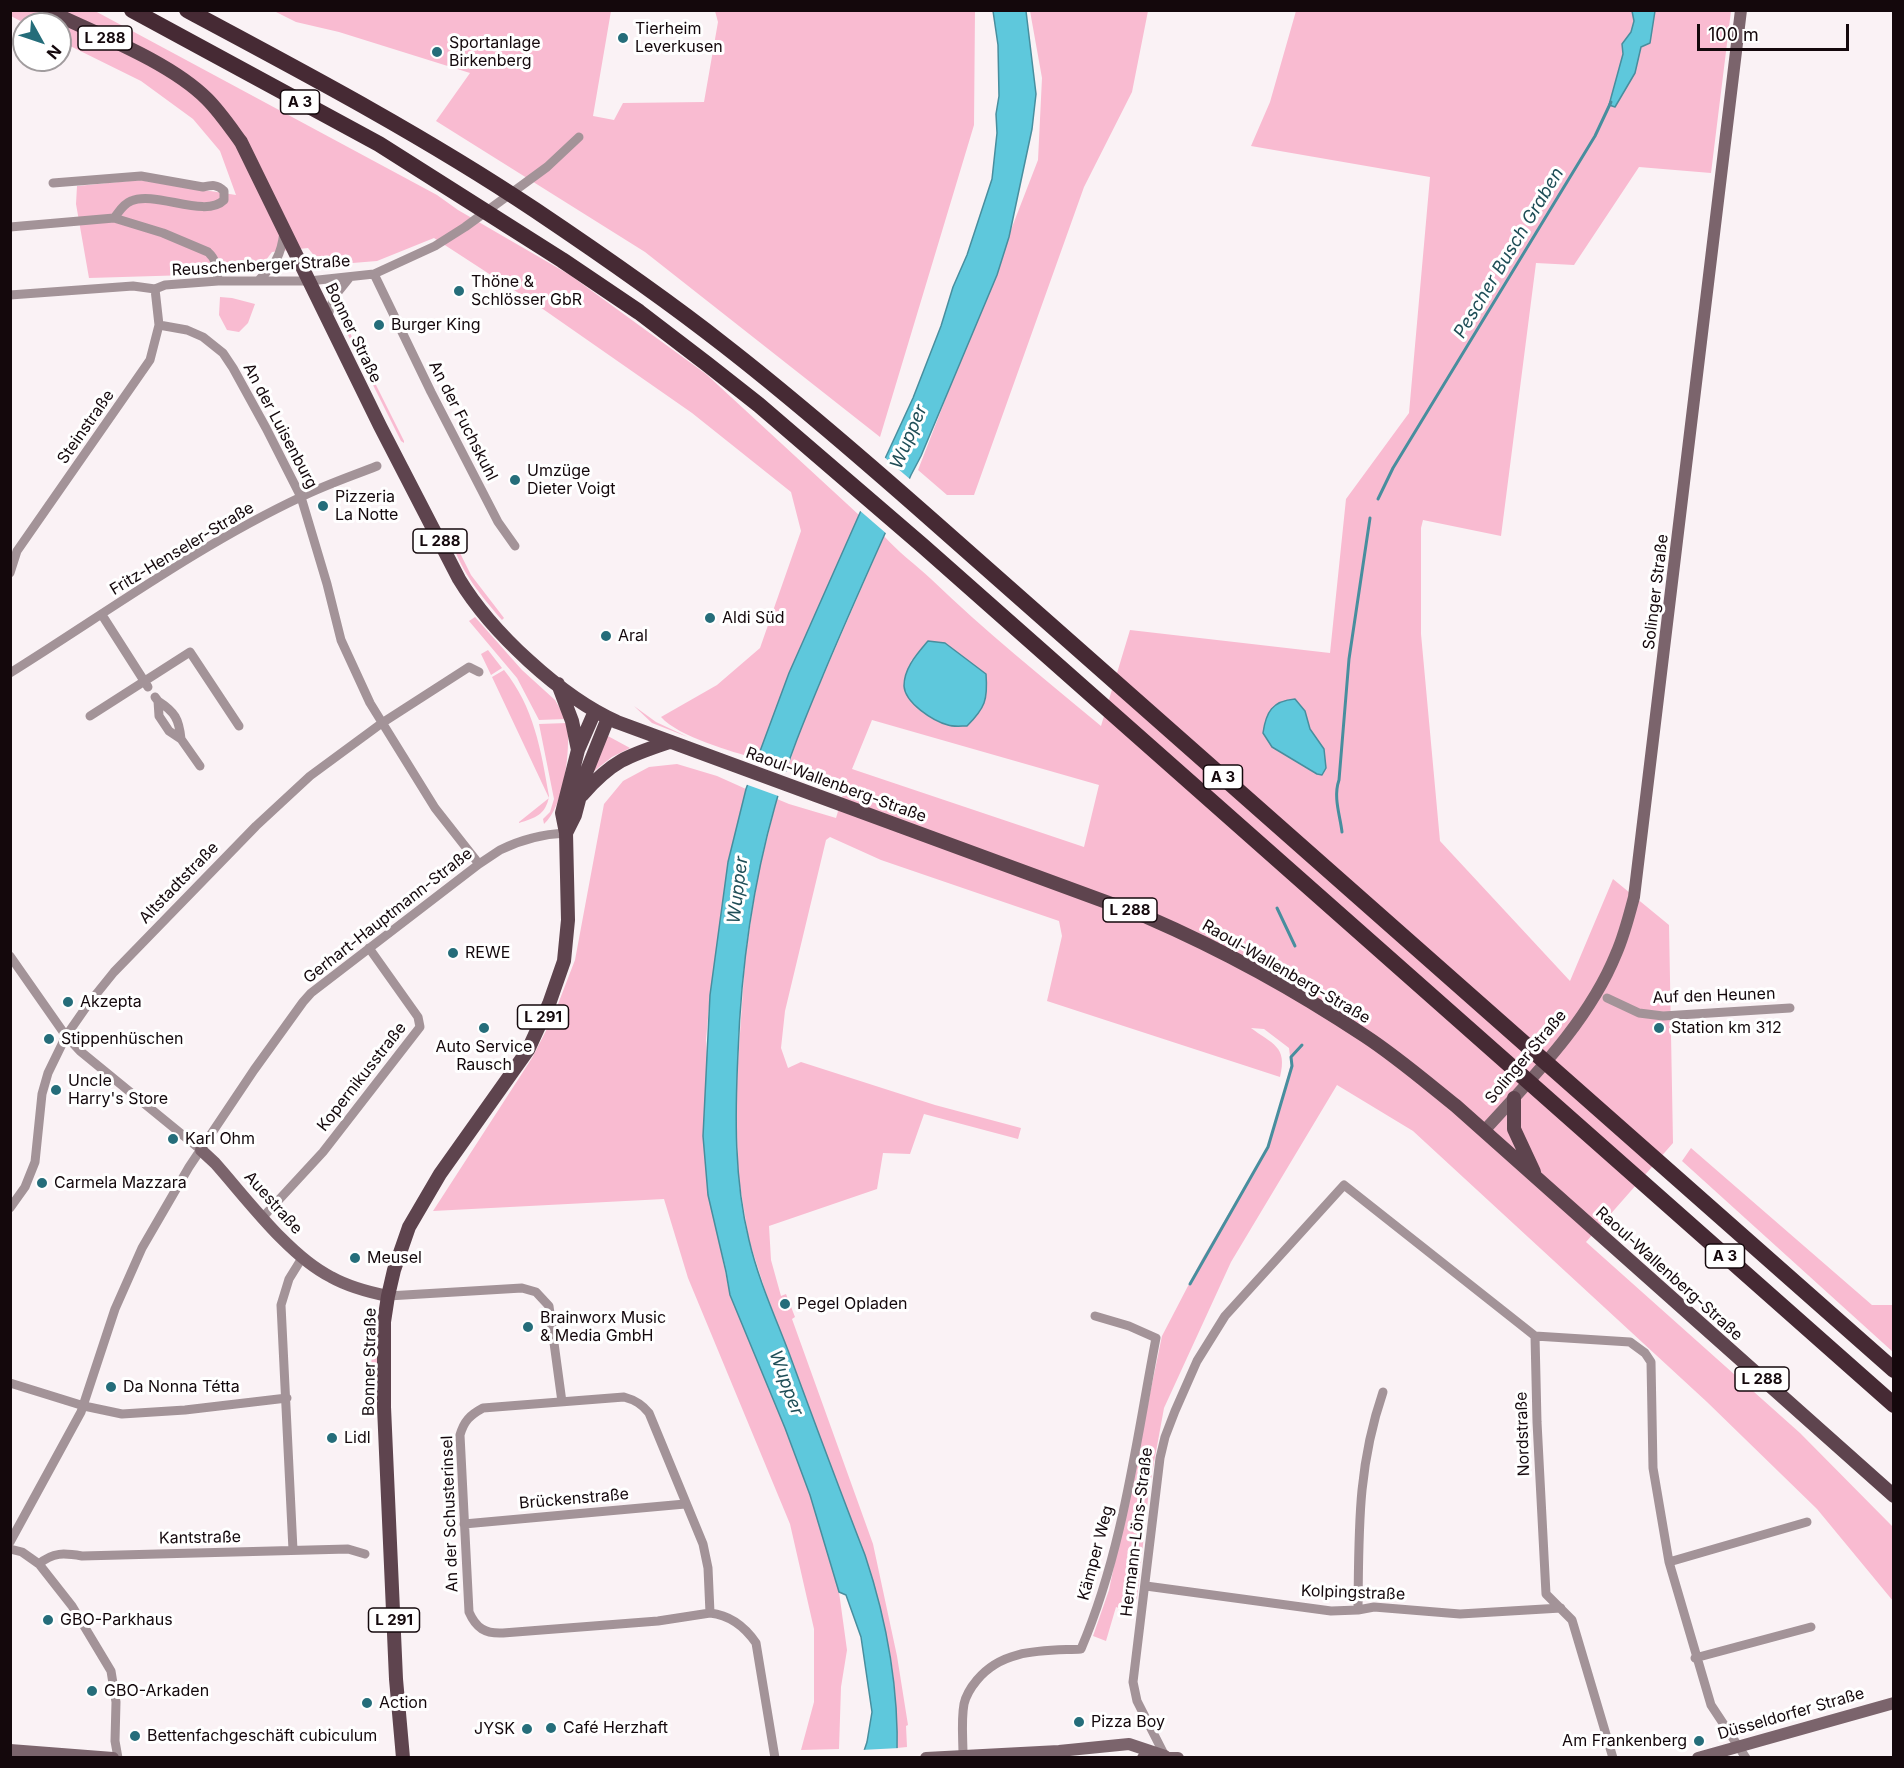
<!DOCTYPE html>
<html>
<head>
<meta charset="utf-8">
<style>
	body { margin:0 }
	#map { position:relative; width:1904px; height:1768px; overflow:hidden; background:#faf2f5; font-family:Inter,sans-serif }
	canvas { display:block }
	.frame { position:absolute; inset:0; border:12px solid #14080c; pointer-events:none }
	.north { position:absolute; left:12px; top:12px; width:60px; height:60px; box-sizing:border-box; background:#fff; border:2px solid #a19c9e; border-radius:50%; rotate:130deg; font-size:16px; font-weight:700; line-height:24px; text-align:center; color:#14080c }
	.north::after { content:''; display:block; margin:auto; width:21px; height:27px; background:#256d7a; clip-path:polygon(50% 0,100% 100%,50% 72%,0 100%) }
	.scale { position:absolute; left:1697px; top:24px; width:152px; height:27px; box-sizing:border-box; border:3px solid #14080c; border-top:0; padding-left:8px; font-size:18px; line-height:21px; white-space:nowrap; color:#14080c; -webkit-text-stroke:4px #fff; paint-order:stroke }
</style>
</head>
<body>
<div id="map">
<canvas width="1904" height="1768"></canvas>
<div class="frame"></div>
<div class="north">N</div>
<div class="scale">100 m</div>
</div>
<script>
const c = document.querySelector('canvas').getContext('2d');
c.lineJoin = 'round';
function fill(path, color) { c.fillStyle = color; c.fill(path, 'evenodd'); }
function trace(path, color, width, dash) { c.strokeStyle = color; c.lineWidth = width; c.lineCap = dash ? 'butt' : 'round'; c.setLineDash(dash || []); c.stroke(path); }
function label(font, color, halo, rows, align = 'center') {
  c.font = font + ' Inter,sans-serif'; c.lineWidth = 6; c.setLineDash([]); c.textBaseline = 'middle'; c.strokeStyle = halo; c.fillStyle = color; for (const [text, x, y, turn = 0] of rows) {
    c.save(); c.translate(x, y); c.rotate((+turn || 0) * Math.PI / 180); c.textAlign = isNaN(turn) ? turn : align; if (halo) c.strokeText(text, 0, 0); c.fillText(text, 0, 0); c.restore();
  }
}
fill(new Path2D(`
	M10,11H95L437,195L458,210L570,275L706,374L859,515L757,759C731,751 679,737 661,717L717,685L760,648L801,531L791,492L692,413L540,307L434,238L377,261L328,265L316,258L308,248L272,252L263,264L189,275L89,278L76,204L77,186L139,180L236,195L220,151L193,119L141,81L60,41V24H26L11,16Z
	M274,11H611L593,116L614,120L623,103L704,102L718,22L715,11H975L974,125L880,437L645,252L436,121L470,73L339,32L296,22Z
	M1030,11H1148L1132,92L1084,187L974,495H947L918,470L1038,160L1042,78Z
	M1296,11H1731L1711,173L1639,167L1574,265L1536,263L1501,536L1423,520L1421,528V634L1440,841L1570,981L1613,879L1669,925L1673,1143L1586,1242L1800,1433L1893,1527V1601L1817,1509L1707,1402L1413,1131L1337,1085L1231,1262L1164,1408L1149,1490L1137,1599L1131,1603L1129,1612L1116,1607L1106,1641L1093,1636L1109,1590L1162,1336L1202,1259L1270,1143L1291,1064L1289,1048L1264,1029L1251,1028C1272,1044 1288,1046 1280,1077L1047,1001L1062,936L1059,921L881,860L830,837L826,840L785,1011L781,1048L788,1068L801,1062L935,1105L1021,1128L1018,1139L924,1114L910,1154L883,1153L877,1189L769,1226L771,1260L781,1296L786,1294L795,1317L792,1319L873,1544L897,1656L908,1725L906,1726L907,1747L897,1748L895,1690L891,1657L872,1578L765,1290L749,1240L738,1174L736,1093L745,959L758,875L777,799L789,804L836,818L845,788L788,767L802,725L884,536C898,552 915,564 931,579C985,631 1043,678 1101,726L1130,630L1330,653L1346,499L1409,413L1430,177L1251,146L1270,102ZM928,641L904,687L911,661ZM1294,699L1305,711L1310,729L1317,774L1273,747L1287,700ZM872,720L1099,785L1084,847L852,769Z
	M220,297L232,298L255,304L248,323L239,332L227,330L219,315Z
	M336,305L404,441V443L401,441L336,311Z
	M454,541L471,575L504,618L502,620C482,597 461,572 452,542Z
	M475,617L522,670L555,700L566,719L539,720L517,678L469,621Z
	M488,650L502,668L491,675L481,654Z
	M504,670C534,707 541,750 549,796C546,815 535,818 519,823V822L549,798L492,677Z
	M634,706L656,722L688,737L652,723Z
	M567,723C571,749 564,807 544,824L543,819L550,812L554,799L539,724Z
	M606,735L630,748L612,757L593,772Z
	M677,764L717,776L746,789L728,862L710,995L706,1040L717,1233L730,1295L785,1428L810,1495L839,1592L847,1650L841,1687L839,1749L801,1750L814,1702V1629L790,1524L688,1278L664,1199L433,1211L532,1058L553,1017L575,960L604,804L623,781L649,767Z
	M1691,1148L1872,1305H1893V1352L1682,1161Z
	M372,1322L377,1323V1398L371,1400Z`), '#f9bbd1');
const water = new Path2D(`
	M993,11H1026L1036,94L1032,129L1009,237L997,275L921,456L911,475C882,541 852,606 824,673C806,716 787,761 775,806C752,887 741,970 738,1053C735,1115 734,1179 749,1240C758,1279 775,1316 789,1353C814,1421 839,1488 865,1555C887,1621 899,1688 897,1757H862L867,1742L872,1712L861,1637L846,1595L839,1592L810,1495L785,1428L730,1295L726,1272L708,1195L703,1136L710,995L728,862L746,789L789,673L859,515L913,398L941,326L953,287L967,255L992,179L997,133L996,114L999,96L998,45Z
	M1632,11H1655L1650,43L1641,47L1635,73L1615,107L1609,105L1623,54L1622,44L1631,32L1634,21Z
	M928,641L945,643L986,674C988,700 985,708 967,726C961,726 953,727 948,725C933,721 905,703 904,686C904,668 917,654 928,641Z
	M1295,699L1305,711L1310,729L1324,749L1326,768L1322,775L1317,774L1272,747L1263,733C1266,712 1272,701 1295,699Z`);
fill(water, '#5ec8dc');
trace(water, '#488e9e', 1.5);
fill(new Path2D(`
	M883,456L911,480L888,535L858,509Z
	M753,760L789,773L781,797L745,784Z
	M900,1748V1758H859L861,1750Z`), '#faf2f5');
trace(new Path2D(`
	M1378,499L1393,468L1595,136L1611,102
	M1342,832C1340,815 1333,797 1339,780L1349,659L1370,518
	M1277,908L1295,946
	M1190,1284L1268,1147L1292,1066L1291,1057L1302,1045`), '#488e9e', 3);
trace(new Path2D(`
	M53,183L141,176L203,187C212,185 217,184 224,191V200C205,219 155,190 131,201C123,204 119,212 114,218
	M10,227L114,218L163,233L208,252C217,260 217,269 218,281
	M374,274L431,392L498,522L515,546
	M258,281C275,264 281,257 284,232
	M10,295L133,286L155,289L165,285L218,281H309L374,274L435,246L465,227L547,167L579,137
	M327,318L334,297L350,277
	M159,325L187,330L203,337L223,353L233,368L266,428L301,497L327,584L341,640L370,703L435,808L479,864
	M10,573L17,551L150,360L159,325L155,289
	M102,615L148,687
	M10,673C106,613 199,545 301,497C325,485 352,476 377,466
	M155,697L158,701L159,716L169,731L181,739L200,766
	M158,701C175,712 179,719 181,739
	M90,716L190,652L239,726
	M10,956L66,1036L80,1051L201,1150
	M1607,998L1639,1013L1663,1016L1790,1008
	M10,1208L25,1187L35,1162L42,1094L48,1073L66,1036L89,1003L114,972L256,826L310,776L382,723L469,667L479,672
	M263,1217L323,1152L420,1027L418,1017L369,948
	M388,1296L522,1288L536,1292L549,1306L562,1402
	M1535,1336L1630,1342L1645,1353L1651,1362L1653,1468L1669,1562L1711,1705L1746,1758
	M10,1383L84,1406L122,1414L185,1410L287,1398
	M464,1524L685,1504
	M10,1542L81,1412L115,1309L142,1248L189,1167L254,1070L303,1002L311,993L479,864L500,850C520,840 544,834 566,833
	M10,1549L22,1552L39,1564L72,1606L111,1671L116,1702L115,1741L118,1758
	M293,1550L281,1305L289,1279L302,1258
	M1669,1562L1807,1522
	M39,1564C53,1552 64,1553 82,1556L348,1549L365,1554
	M1146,1586L1331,1611L1358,1610L1374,1607L1460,1614L1561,1608
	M1358,1610C1359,1531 1357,1468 1383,1392
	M710,1613L658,1621L503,1633C485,1634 476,1628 469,1612L460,1435C464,1421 470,1415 483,1408L624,1397C635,1400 642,1404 649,1413L703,1544L708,1568L710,1613C729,1615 745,1627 756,1643L775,1758
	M1695,1658L1811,1627
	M963,1755C963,1739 961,1720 964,1704C966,1695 972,1686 977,1680C1003,1648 1044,1651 1081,1649C1123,1551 1136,1441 1156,1338L1129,1326L1095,1316
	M1166,1758L1137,1701L1133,1682L1160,1458L1165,1437L1175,1411L1197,1361L1225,1316L1344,1185L1535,1336L1537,1422L1546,1594L1572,1620L1613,1758`), '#a39398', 9);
trace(new Path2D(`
	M1484,1131C1532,1078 1589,1021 1616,954C1624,936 1629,916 1634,897L1741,10
	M201,1150L215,1163C247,1199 289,1256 331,1277C349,1287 368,1292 388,1296
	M10,1750L113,1758
	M926,1758L1059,1751L1129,1744L1165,1756
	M1143,1758H1178
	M1698,1758L1894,1703`), '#7b646c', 12);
trace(new Path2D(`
	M47,10C96,34 169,61 207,99C220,112 230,127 241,142L380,426L459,579C491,632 561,697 617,722L1147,917C1223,950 1296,990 1365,1036C1397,1057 1426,1082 1456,1106L1894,1496
	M558,684L572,721L578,750
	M582,795C612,761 627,756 669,742
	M566,833L575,815L586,773L608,718
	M1514,1098V1129L1534,1172
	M403,1758L396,1679L384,1407V1322L388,1296L394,1270L409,1227L440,1174L528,1050L549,1004L564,961L568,920L566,833L562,813L578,750L595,711`), '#5e444e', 14);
trace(new Path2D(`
	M132,10L379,144L562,260L639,312L707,364L759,405L923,546L1894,1405
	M187,10C305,73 424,136 535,210C599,253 663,297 724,345C796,401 865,461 933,521L1894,1370`), '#462a34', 16);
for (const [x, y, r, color] of [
	[623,38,6,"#256d7a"],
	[437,52,6,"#256d7a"],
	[459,291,6,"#256d7a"],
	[379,325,6,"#256d7a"],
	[515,480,6,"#256d7a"],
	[323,506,6,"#256d7a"],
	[710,618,6,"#256d7a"],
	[606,636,6,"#256d7a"],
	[453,953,6,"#256d7a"],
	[68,1002,6,"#256d7a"],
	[484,1028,6,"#256d7a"],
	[1659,1028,6,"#256d7a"],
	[49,1039,6,"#256d7a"],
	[56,1090,6,"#256d7a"],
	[173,1139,6,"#256d7a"],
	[42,1183,6,"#256d7a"],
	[355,1258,6,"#256d7a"],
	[785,1304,6,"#256d7a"],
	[528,1327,6,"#256d7a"],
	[111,1387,6,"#256d7a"],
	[332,1438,6,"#256d7a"],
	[48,1620,6,"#256d7a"],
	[92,1691,6,"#256d7a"],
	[367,1703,6,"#256d7a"],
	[1079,1722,6,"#256d7a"],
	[551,1728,6,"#256d7a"],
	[527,1729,6,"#256d7a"],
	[135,1736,6,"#256d7a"],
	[1699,1741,6,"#256d7a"]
]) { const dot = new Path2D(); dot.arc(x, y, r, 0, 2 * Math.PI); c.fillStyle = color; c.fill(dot); trace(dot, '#fff', 2); }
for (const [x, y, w] of [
	[105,38,54],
	[300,102,39],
	[440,541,54],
	[1223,777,39],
	[1130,910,54],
	[543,1017,51],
	[1725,1256,39],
	[1762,1379,54],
	[394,1620,51]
]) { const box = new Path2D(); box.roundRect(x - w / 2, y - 12, w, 24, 4.5); c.fillStyle = '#fff'; c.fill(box); trace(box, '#14080c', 1.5); }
label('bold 15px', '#14080c', null, [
	["L 288",105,38],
	["A 3",300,102],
	["L 288",440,541],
	["A 3",1223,777],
	["L 288",1130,910],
	["L 291",543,1017],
	["A 3",1725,1256],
	["L 288",1762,1379],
	["L 291",394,1620]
]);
label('16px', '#14080c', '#fff', [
	["Tierheim",635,29],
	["Leverkusen",635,47],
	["Sportanlage",449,43],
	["Birkenberg",449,61],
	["Thöne &",471,282],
	["Schlösser GbR",471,300],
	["Burger King",391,325],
	["Umzüge",527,471],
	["Dieter Voigt",527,489],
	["Pizzeria",335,497],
	["La Notte",335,515],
	["Aldi Süd",722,618],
	["Aral",618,636],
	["REWE",465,953],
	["Akzepta",80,1002],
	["Station km 312",1671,1028],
	["Stippenhüschen",61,1039],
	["Auto Service",484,1047,"center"],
	["Rausch",484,1065,"center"],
	["Uncle",68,1081],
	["Harry's Store",68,1099],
	["Karl Ohm",185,1139],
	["Carmela Mazzara",54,1183],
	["Meusel",367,1258],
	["Pegel Opladen",797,1304],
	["Brainworx Music",540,1318],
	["& Media GmbH",540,1336],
	["Da Nonna Tétta",123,1387],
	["Lidl",344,1438],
	["GBO-Parkhaus",60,1620],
	["GBO-Arkaden",104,1691],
	["Action",379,1703],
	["Pizza Boy",1091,1722],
	["Café Herzhaft",563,1728],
	["JYSK",515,1729,"right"],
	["Bettenfachgeschäft cubiculum",147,1736],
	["Am Frankenberg",1687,1741,"right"]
], 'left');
label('16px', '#14080c', '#fff', [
	["Reuschenberger Straße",261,266,-3],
	["Bonner Straße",353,333,64],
	["An der Fuchskuhl",463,421,63],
	["An der Luisenburg",280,426,62],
	["Steinstraße",86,427,-55],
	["Fritz-Henseler-Straße",182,549,-31],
	["Solinger Straße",1656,592,-83],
	["Raoul-Wallenberg-Straße",836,785,20],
	["Altstadtstraße",179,883,-46],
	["Gerhart-Hauptmann-Straße",388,916,-38],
	["Raoul-Wallenberg-Straße",1286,972,30],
	["Auf den Heunen",1714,996,-2],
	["Solinger Straße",1526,1057,-50],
	["Kopernikusstraße",362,1077,-52],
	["Auestraße",273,1203,48],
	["Raoul-Wallenberg-Straße",1669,1274,42],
	["Bonner Straße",370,1362,-89],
	["Nordstraße",1523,1434,-92],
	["Brückenstraße",574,1499,-5],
	["An der Schusterinsel",450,1514,-92],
	["Hermann-Löns-Straße",1137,1532,-83],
	["Kantstraße",200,1538,-1],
	["Kämper Weg",1096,1553,-75],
	["Kolpingstraße",1353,1593,2],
	["Düsseldorfer Straße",1791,1714,-16]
]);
label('italic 18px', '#1f4e57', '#fff', [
	["Pescher Busch Graben",1509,253,-59],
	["Wupper",909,437,-67],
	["Wupper",738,890,-83],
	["Wupper",786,1383,70]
]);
</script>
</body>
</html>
